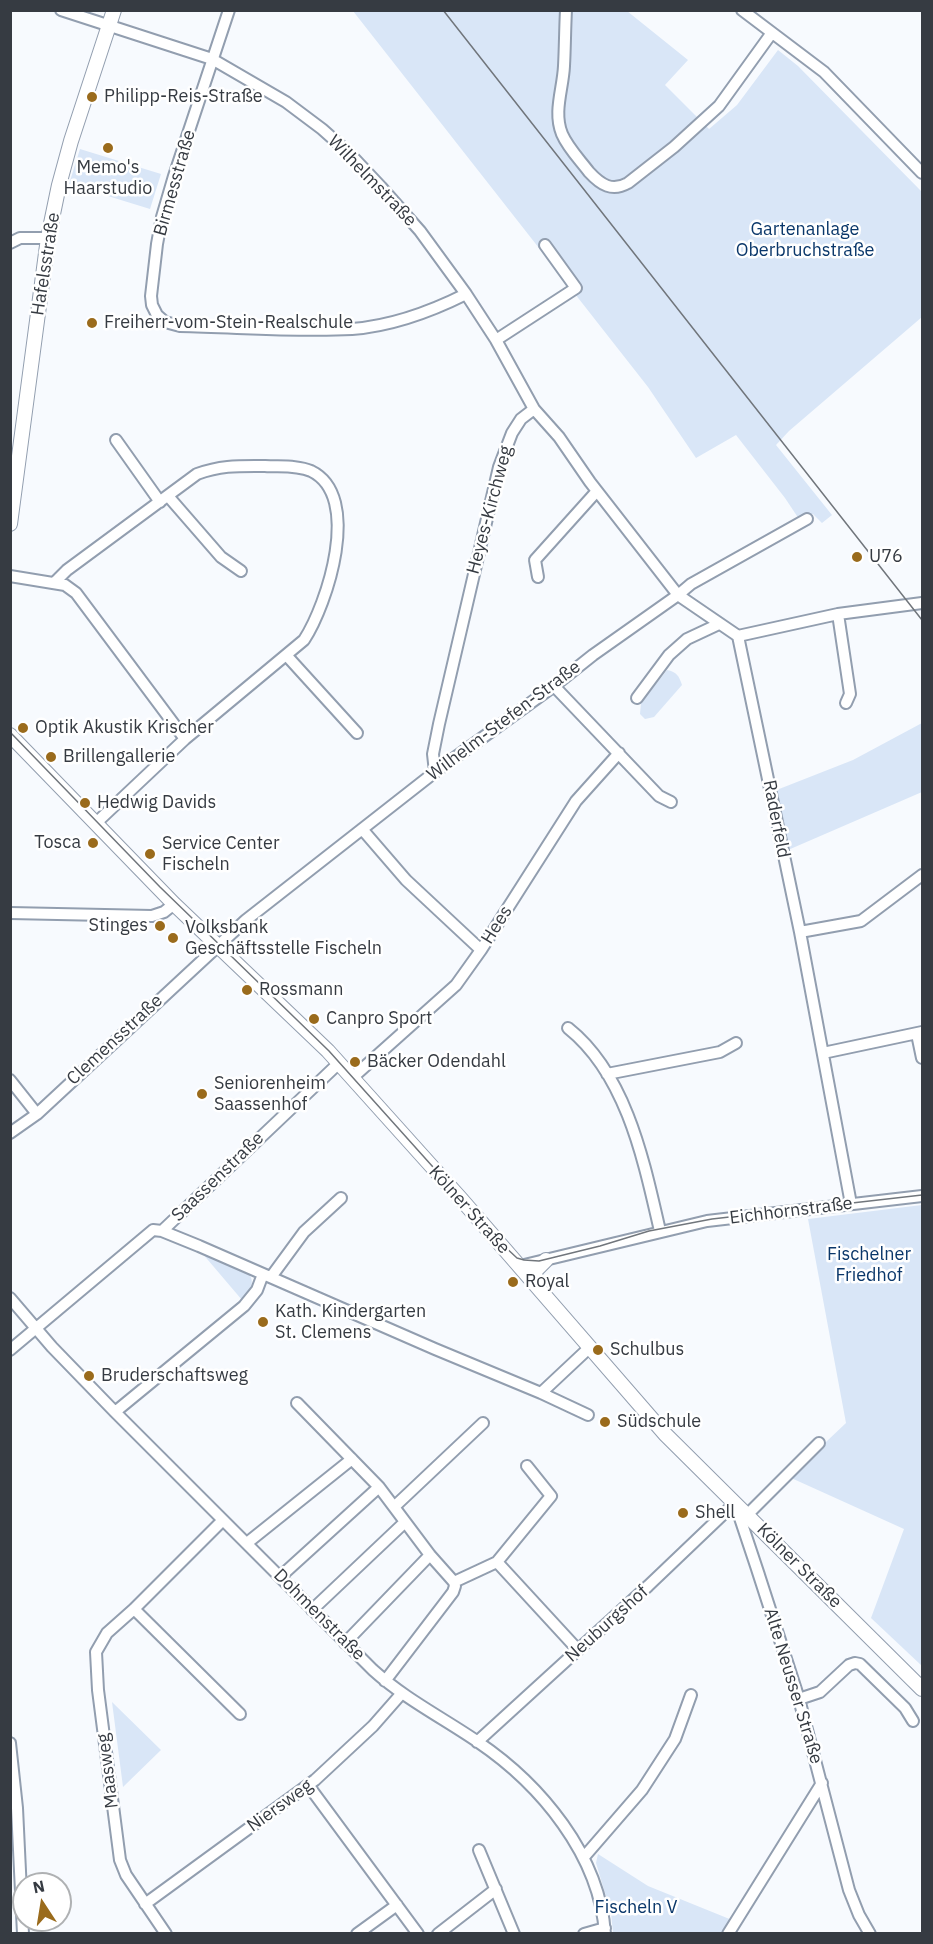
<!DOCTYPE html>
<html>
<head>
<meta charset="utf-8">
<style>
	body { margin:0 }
	#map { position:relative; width:933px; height:1944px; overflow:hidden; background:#f7fafe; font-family:"IBM Plex Sans",sans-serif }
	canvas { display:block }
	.frame { position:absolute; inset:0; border:12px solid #363b42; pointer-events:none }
	.north { position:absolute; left:12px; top:1872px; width:60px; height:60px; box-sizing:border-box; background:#fff; border:2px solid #afb1b3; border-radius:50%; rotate:348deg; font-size:16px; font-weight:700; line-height:24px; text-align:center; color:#363b42 }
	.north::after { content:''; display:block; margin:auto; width:21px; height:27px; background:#9a6b1c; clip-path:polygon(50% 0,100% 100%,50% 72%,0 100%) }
</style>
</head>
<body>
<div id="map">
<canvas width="933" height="1944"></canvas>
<div class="frame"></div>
<div class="north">N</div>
</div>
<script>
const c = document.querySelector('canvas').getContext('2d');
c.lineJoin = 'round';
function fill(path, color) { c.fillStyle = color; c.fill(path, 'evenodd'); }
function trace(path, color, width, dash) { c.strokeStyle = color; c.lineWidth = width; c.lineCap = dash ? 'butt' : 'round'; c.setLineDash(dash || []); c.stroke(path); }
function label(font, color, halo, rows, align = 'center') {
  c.font = font + ' "IBM Plex Sans",sans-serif'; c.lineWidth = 5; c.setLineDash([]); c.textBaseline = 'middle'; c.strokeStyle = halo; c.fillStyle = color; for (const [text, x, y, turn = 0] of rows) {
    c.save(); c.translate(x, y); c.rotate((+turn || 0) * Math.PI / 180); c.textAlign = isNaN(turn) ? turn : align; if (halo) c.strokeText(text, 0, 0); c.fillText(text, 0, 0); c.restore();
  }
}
fill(new Path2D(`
	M353,11H561L560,56L569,11H627L688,60L665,85L709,129L737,105L778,50L798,66L922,192V317L789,431L776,445L832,515L822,523L813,514L799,519L785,498L736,435L696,458L648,387Z
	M80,149L161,174L150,209L69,184Z
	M667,670C677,672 679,676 682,685L654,717L645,719L640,714L641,703Z
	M922,723V792L788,850L774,791L853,760Z
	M922,1205V1666L871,1618L904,1529L789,1477L846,1423L808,1219Z
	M202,1253C224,1261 273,1269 242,1300Z
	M112,1702L161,1750L123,1787Z
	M598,1854L648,1886L732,1920L723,1933H613L611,1913L596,1863Z`), '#d9e6f7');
const minor = new Path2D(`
	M61,10L212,59L286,102L322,129L349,153L381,187L420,231L466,294L496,340L534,409L559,437L590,482L678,595L738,636L800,932L851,1204
	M229,10L174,176L162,217L157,244L151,296L152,305L157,315L165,322L180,326C237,327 295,332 352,329C392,326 430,312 466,294
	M566,10C565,29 565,48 564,66C563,89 553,112 562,134C568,148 580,160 589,172C601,185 612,192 628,183L674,147L719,106L771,34
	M742,10L824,72L922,173
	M10,243L20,238H48
	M496,340L576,288L545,245
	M116,440L160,502
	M168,496L221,557L241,571
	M10,576L65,585L76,593L185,739
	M538,577L535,560L597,491
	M54,583L67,570L197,474C222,465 239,466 265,466C280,467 297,465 311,471C363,496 327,605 304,640L185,739L96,823
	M838,614L850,694L846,703
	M738,636L838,614L922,603
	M287,656L357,733
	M554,686L659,796L671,802
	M637,698L669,655L687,639L719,624
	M435,772L433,754L439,724L499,467L512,433L521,419L534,409
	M362,829L406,880L481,950
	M10,913L152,916L164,912L174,904
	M800,932L861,921L922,875
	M568,1028C627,1075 644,1162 660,1231
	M917,1034L922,1058
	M823,1053L922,1032
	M607,1074L720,1052L736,1043
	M352,1078L456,985L481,950L576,801L619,753
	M10,1080L37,1114
	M10,1133L37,1114L246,920L435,772L554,686L593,655L678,595L691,584L807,519
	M162,1231L339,1063
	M520,1266L707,1221L922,1196
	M271,1277L304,1232L341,1198
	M10,1298L52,1347L115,1412L373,1670C405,1699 443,1718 478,1742C540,1784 600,1855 605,1934
	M10,1350L153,1230L162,1231L199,1246L435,1349L541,1393L589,1348
	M541,1393L588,1415
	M297,1403L379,1487L430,1555L454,1582L497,1562L578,1650
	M115,1412L244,1306L257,1290L263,1274
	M394,1507L483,1423
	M747,1515L819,1443
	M247,1543L352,1459
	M497,1562L551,1496L527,1466
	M757,1569L799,1699L849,1890L859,1915L870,1934
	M281,1576L379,1487
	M134,1609L240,1714
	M312,1610L404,1523
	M345,1643L430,1555
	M385,1681L453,1592L455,1586L454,1582
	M799,1699L820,1692L849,1665L855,1663L860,1664L905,1708L913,1721
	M477,1742L648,1586L735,1503L759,1575
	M10,1743L17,1808L23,1934
	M308,1785L418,1934
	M479,1850L514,1934
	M584,1857L642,1790L675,1739L691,1695
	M145,1904L315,1780L373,1726L402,1693
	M166,1934L126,1875L120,1860L98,1690L96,1652L107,1633L134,1609L223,1520
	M357,1934L397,1905
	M438,1934L496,1889
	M584,1934L605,1928
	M728,1934L822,1783`);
const major = new Path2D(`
	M10,524L48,238L59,185L71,141L114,10
	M10,735L174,904L328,1051L461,1199L665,1434L922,1689
	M536,1285L535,1271L546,1260`);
trace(minor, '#929eaf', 14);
trace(major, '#929eaf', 16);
trace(minor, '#fff', 10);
trace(major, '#fff', 14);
trace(new Path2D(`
	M443,10L922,620
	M10,732L160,887L329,1051L502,1244L517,1258L524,1260L539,1261L600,1246L649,1231L712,1219L922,1195`), '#71767c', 1.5);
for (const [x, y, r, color] of [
	[92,97,6,"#9a6b1c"],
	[108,148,6,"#9a6b1c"],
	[92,323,6,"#9a6b1c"],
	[857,557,6,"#9a6b1c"],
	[23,728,6,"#9a6b1c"],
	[51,757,6,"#9a6b1c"],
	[85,803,6,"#9a6b1c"],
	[93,843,6,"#9a6b1c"],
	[150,854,6,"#9a6b1c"],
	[160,926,6,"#9a6b1c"],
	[173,938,6,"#9a6b1c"],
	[247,990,6,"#9a6b1c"],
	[314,1019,6,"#9a6b1c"],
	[355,1062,6,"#9a6b1c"],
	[202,1094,6,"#9a6b1c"],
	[513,1282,6,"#9a6b1c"],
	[263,1322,6,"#9a6b1c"],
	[598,1350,6,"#9a6b1c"],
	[89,1376,6,"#9a6b1c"],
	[605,1422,6,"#9a6b1c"],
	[683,1513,6,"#9a6b1c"]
]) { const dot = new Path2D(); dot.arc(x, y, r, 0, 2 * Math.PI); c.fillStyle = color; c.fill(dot); trace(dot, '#fff', 2); }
label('18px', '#363b42', '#fff', [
	["Philipp-Reis-Straße",104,97],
	["Memo's",108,168,"center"],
	["Haarstudio",108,189,"center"],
	["Freiherr-vom-Stein-Realschule",104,323],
	["U76",869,557],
	["Optik Akustik Krischer",35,728],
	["Brillengallerie",63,757],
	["Hedwig Davids",97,803],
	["Tosca",81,843,"right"],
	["Service Center",162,844],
	["Fischeln",162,865],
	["Stinges",148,926,"right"],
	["Volksbank",185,928],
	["Geschäftsstelle Fischeln",185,949],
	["Rossmann",259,990],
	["Canpro Sport",326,1019],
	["Bäcker Odendahl",367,1062],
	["Seniorenheim",214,1084],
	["Saassenhof",214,1105],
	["Royal",525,1282],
	["Kath. Kindergarten",275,1312],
	["St. Clemens",275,1333],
	["Schulbus",610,1350],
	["Bruderschaftsweg",101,1376],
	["Südschule",617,1422],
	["Shell",695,1513]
], 'left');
label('18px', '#363b42', '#fff', [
	["Wilhelmstraße",372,181,46],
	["Birmesstraße",175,183,-74],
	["Hafelsstraße",46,264,-81],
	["Heyes-Kirchweg",490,510,-75],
	["Wilhelm-Stefen-Straße",504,721,-37],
	["Raderfeld",776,819,79],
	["Hees",497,925,-58],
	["Clemensstraße",115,1040,-43],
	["Saassenstraße",218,1177,-44],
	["Kölner Straße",469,1210,48],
	["Eichhornstraße",791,1211,-7],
	["Kölner Straße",799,1566,45],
	["Dohmenstraße",319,1615,45],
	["Neuburgshof",607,1624,-42],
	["Alte Neusser Straße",793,1686,73],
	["Maasweg",108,1771,-97],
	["Niersweg",280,1806,-36]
]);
label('18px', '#0a376a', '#fff', [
	["Gartenanlage",805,230],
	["Oberbruchstraße",805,251],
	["Fischelner",869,1255],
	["Friedhof",869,1276],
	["Fischeln V",636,1908]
]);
</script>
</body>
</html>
